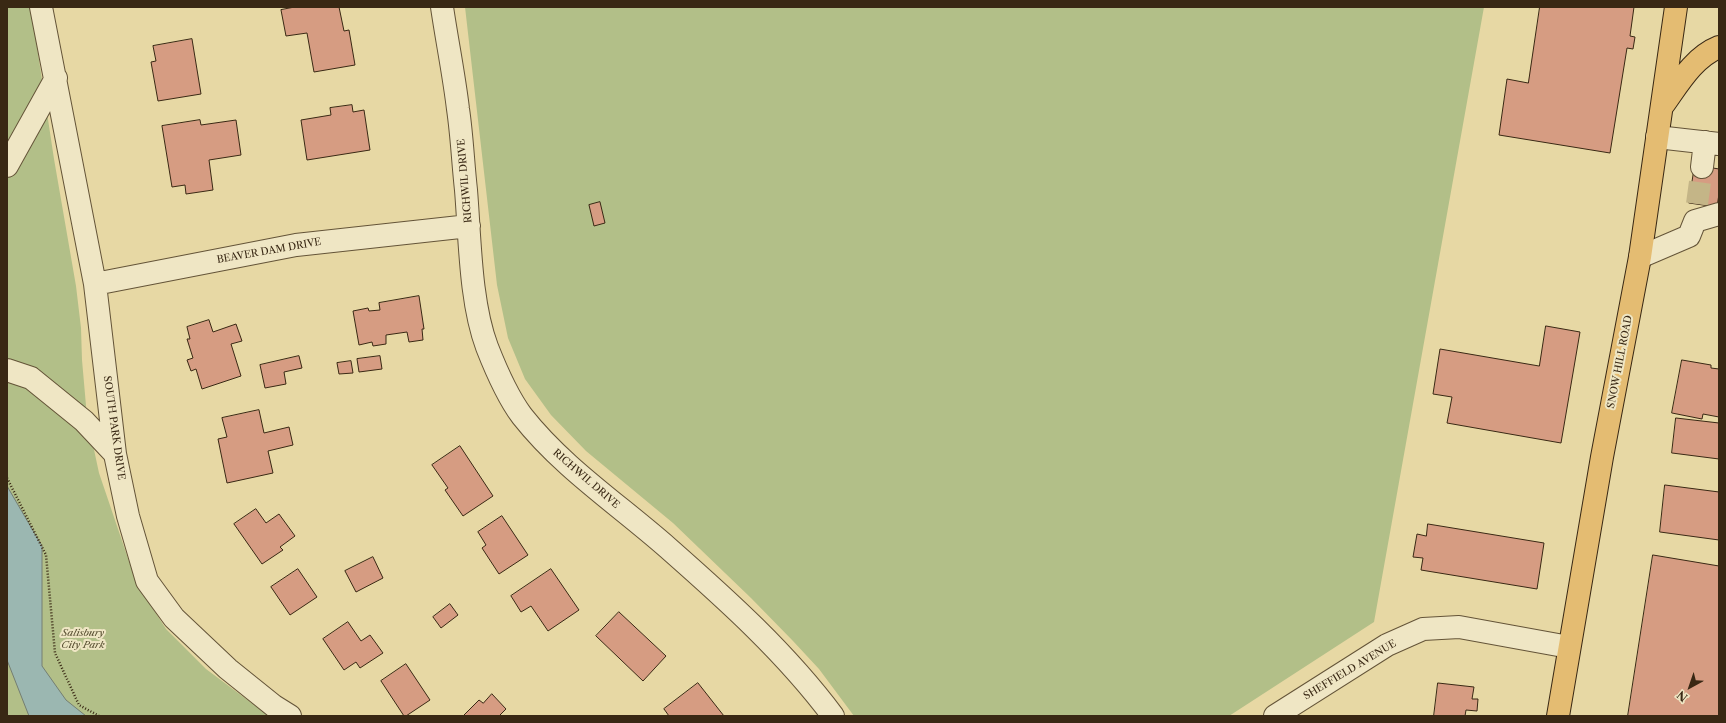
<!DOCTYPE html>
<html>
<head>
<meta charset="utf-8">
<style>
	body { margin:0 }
	#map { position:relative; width:1726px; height:723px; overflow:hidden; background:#e7d8a4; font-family:"Libre Caslon Text",serif }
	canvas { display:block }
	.frame { position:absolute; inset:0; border:8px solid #392814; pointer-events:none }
	.north { position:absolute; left:1670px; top:667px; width:40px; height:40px; -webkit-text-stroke:3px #efe6c4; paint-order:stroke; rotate:220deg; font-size:11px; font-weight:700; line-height:16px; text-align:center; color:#392814 }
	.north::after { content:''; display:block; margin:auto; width:14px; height:18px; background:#392814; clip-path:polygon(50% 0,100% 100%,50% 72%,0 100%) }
</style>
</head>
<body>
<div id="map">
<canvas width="1726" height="723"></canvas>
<div class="frame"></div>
<div class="north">N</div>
</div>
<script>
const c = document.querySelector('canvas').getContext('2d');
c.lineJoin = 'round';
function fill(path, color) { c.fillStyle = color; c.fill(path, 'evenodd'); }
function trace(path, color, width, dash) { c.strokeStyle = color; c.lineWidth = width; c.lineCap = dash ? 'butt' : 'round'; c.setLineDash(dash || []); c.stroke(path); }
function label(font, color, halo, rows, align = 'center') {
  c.font = font + ' "Libre Caslon Text",serif'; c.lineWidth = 4; c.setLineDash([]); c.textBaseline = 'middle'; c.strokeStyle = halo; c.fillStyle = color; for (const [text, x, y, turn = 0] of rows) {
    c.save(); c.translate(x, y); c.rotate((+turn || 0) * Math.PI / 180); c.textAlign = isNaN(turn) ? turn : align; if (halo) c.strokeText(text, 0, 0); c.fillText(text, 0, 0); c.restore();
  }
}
fill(new Path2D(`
	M7,7H31L54,159L76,286L81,328L82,360L87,417L99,473L136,582L166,629L206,669L269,716H7Z
	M465,7H1484L1374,622L1229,716H854L819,669L793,641L751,598L673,523L586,451L551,415L525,379L508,338L497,285Z`), '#b2bf88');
const water = new Path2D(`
	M7,486L42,546V666L66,700L86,716H29L7,660Z`);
fill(water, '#9bb7b1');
trace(water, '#747e72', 1);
const building = new Path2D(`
	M295,7H339L344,31L349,30L355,65L314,72L307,33L286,36L281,10Z
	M1540,7H1634L1630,36L1635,37L1633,49L1627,48L1610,153L1499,135L1507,79L1528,83Z
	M192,39L201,94L158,101L151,62L156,61L153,46Z
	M352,105L353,112L364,110L370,150L307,160L301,120L331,115L330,108Z
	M200,120L201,125L236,120L241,155L209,160L213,190L186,194L185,185L172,187L162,126Z
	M1695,165L1719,169V194L1717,207L1689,203Z
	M600,202L605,223L594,226L589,205Z
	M419,296L424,329H422L423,340L409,342L407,332L386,335V344L373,346L372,342L359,345L353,311L368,308L369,311L380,310L379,303Z
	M209,320L213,332L236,324L242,341L231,344L241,376L202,389L196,369L191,371L187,360L193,358L187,339H190L187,327Z
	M1546,326L1580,332L1561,443L1447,423L1452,397L1433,394L1440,349L1539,366Z
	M299,356L302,368L284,372L286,384L265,388L260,365Z
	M380,356L382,369L359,372L357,359Z
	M1682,360L1711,365V368L1719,369V417L1703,414L1702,419L1672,413Z
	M351,361L353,373L339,374L337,363Z
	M259,410L264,433L289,427L293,445L268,451L273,473L227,483L218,439L227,437L222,418Z
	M1676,418L1719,423V459L1672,453Z
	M460,446L493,496L463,516L445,490L448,488L432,465Z
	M1665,485L1719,492V540L1660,532Z
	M256,509L266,523L279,514L295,536L280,547L283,550L262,564L234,524Z
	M502,516L528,555L499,574L482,548L486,545L478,532Z
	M1428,524L1544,543L1537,589L1421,570L1423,558L1413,557L1417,534L1426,536Z
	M1653,555L1719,566V716H1628Z
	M373,557L383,578L356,592L345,571Z
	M298,569L317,597L290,615L271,587Z
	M551,569L579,610L548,631L531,606L521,612L511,596Z
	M450,604L458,615L441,628L433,617Z
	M619,612L666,656L643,681L596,636Z
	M348,622L361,641L370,635L383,653L360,668L356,662L344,670L323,639Z
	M406,664L430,700L406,716H404L381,681Z
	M698,683L724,716H669L664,709Z
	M1438,683L1474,687L1472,699H1478L1477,711L1466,710L1465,716H1434Z
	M492,694L506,709L499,716H463L479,700L483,703Z`);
fill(building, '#d69c82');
trace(building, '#392814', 1);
trace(new Path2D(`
	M1697,204L1702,167`), '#c4b587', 22, [22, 11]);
const minor = new Path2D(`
	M41,7L95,284L115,454L128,516L147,581L174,618L228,669L274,706L290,716
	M442,7C447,41 454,75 458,109C462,136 463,163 466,190C470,238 470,302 487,347C496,370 507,396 522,416C563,468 618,504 668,548C727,600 786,653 833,716
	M1657,137L1719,144
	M7,166L56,78
	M1702,167L1705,142
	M1640,257L1689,236L1695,221L1719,214
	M95,284L296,245L469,226
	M7,370L31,378L84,421L115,454
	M1275,716L1387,645L1423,629L1459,627L1569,647`);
const major = new Path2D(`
	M1664,104C1679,83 1694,57 1719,47
	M1558,716L1602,457L1640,257L1676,7`);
trace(minor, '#645438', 24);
trace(major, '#392814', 24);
trace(new Path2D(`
	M7,478L46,555L55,653L79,705L99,716`), '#392814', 2.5, [1, 2]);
trace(minor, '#efe6c4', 22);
trace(major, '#e4bc72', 22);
label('10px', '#392814', '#efe6c4', [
	["RICHWIL DRIVE",465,181,-95],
	["BEAVER DAM DRIVE",269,251,-10],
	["SNOW HILL ROAD",1620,362,-79],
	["SOUTH PARK DRIVE",114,428,82],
	["RICHWIL DRIVE",586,479,41],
	["SHEFFIELD AVENUE",1350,670,-31]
]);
label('italic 10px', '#574e31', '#efe6c4', [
	["Salisbury",83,633],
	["City Park",83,645]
]);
</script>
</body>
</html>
